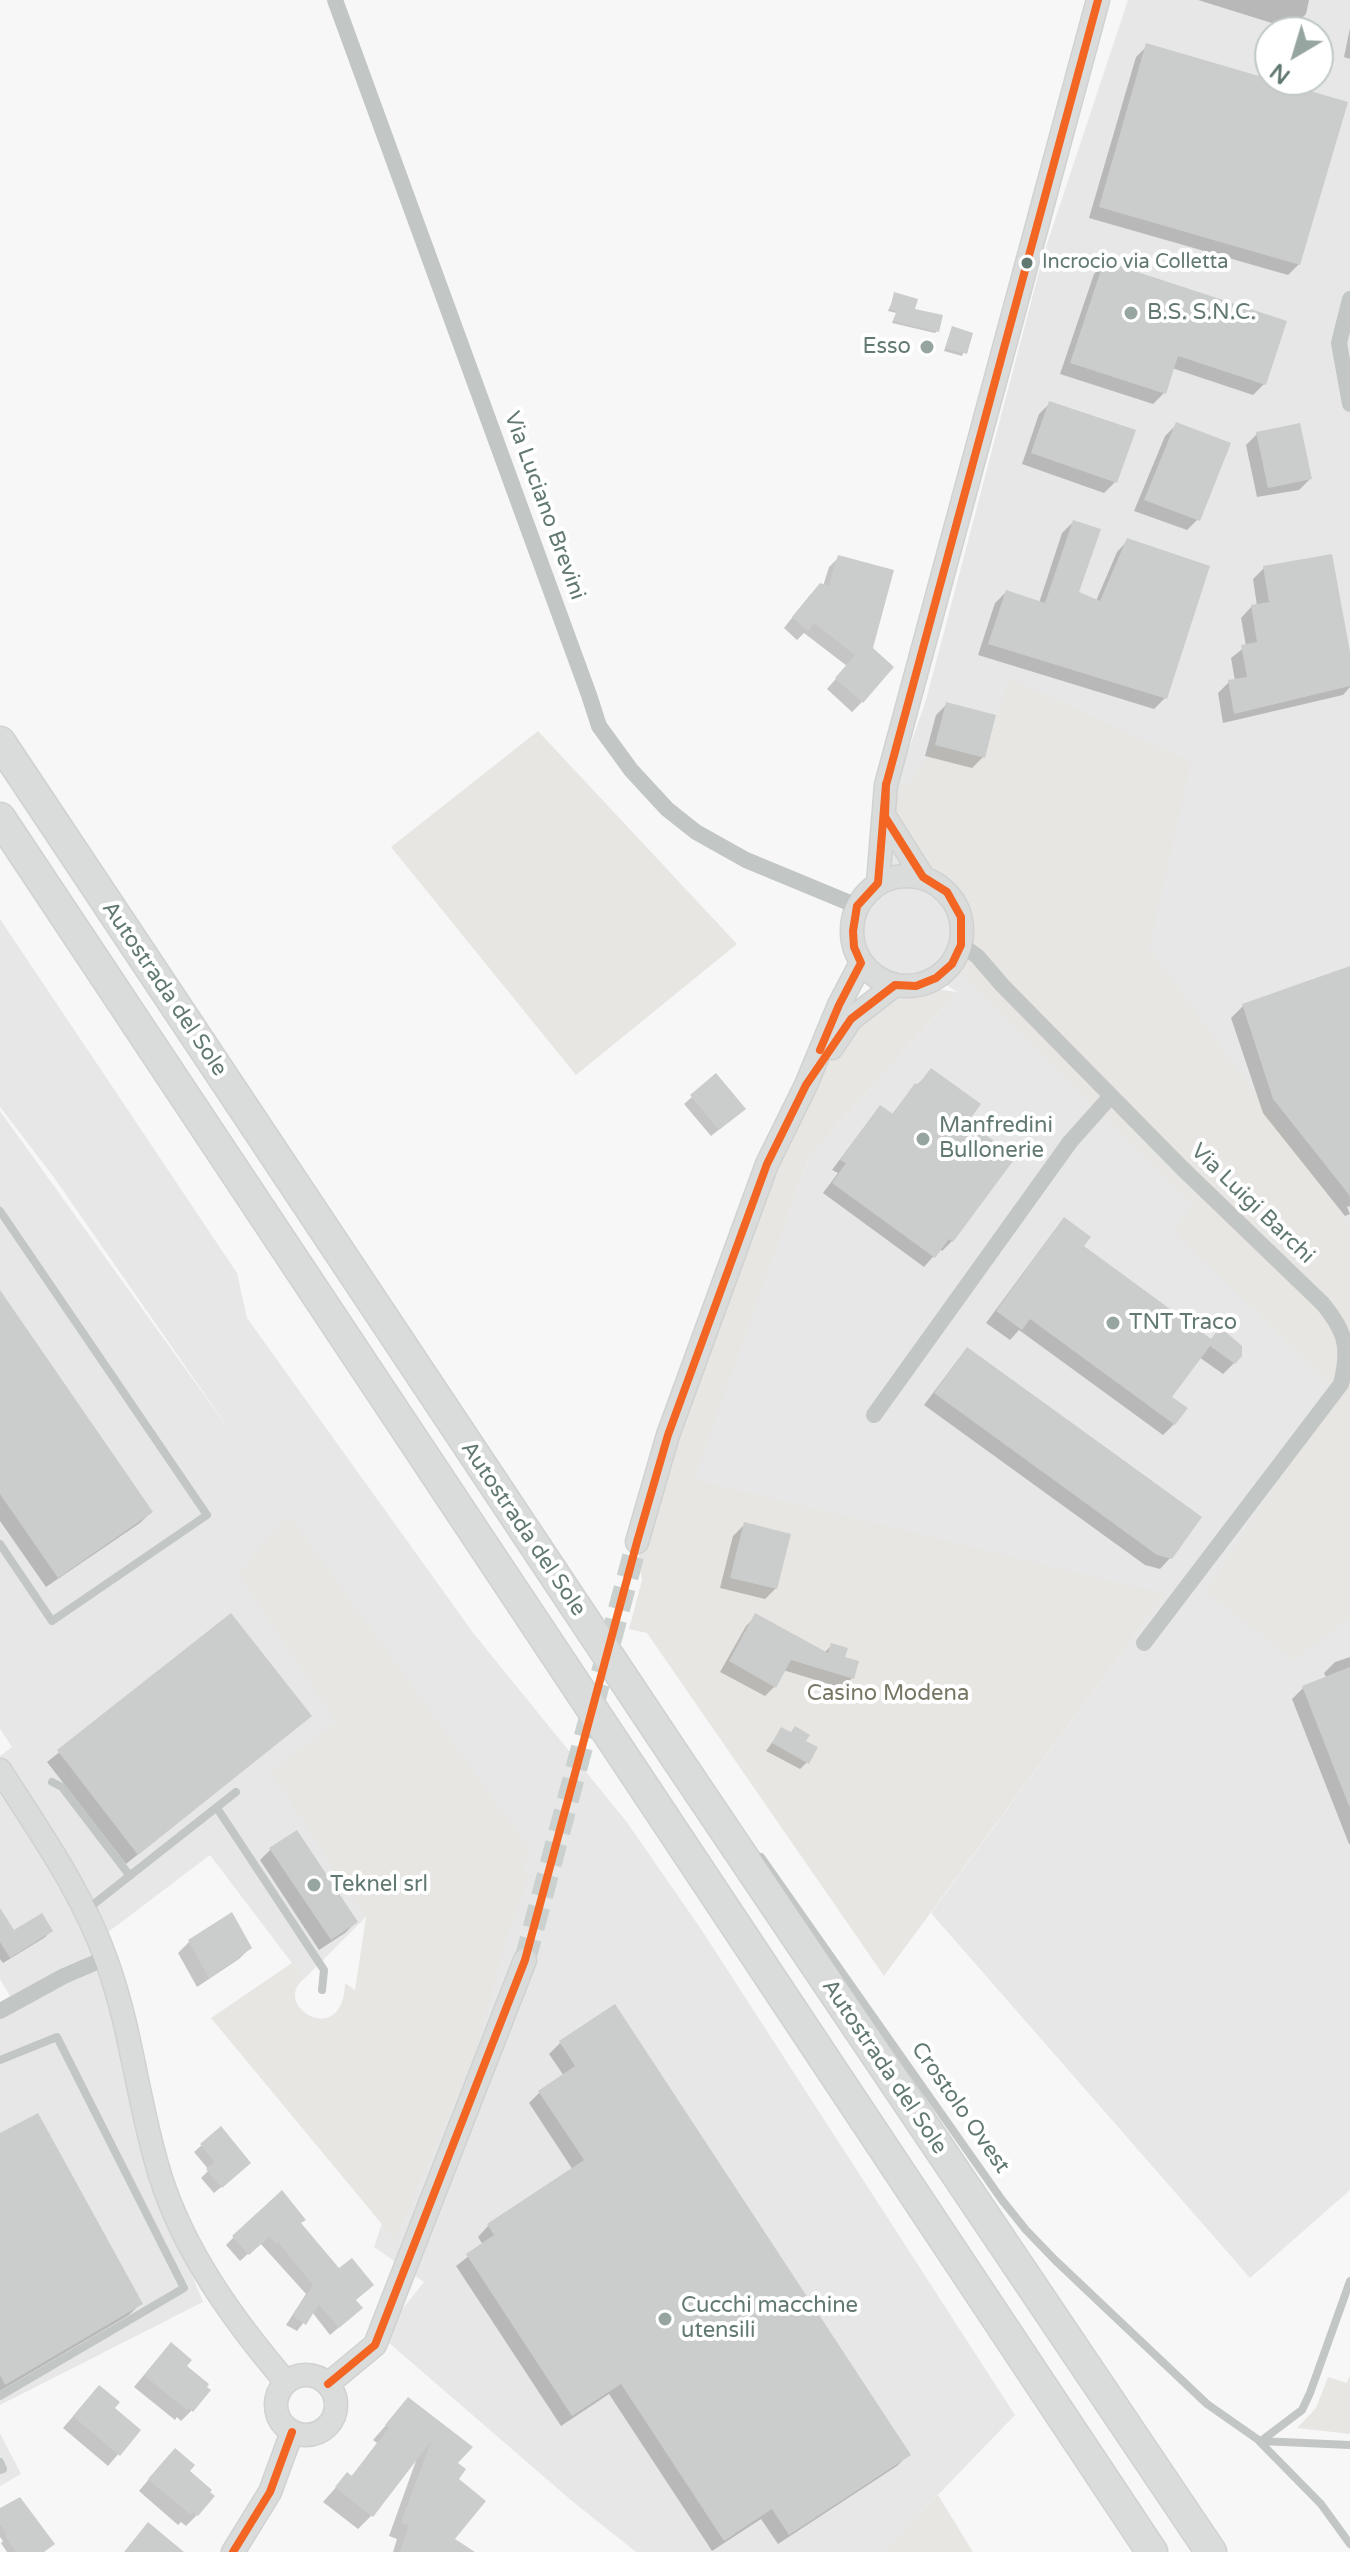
<!DOCTYPE html>
<html>
<head>
<meta charset="utf-8">
<style>
	body { margin:0 }
	#map { position:relative; width:1350px; height:2552px; overflow:hidden; background:#f7f7f7; font-family:"Varela Round",sans-serif }
	canvas { display:block }
	.north { position:absolute; left:1254px; top:16px; width:80px; height:80px; box-sizing:border-box; background:#fff; border:2px solid #c0c9c6; border-radius:50%; rotate:218deg; font-size:22px; font-weight:700; line-height:32px; text-align:center; color:#617970 }
	.north::after { content:''; display:block; margin:auto; width:28px; height:36px; background:#96a59f; clip-path:polygon(50% 0,100% 100%,50% 72%,0 100%) }
</style>
</head>
<body>
<div id="map">
<canvas width="1350" height="2552"></canvas>
<div class="north">N</div>
</div>
<script>
const c = document.querySelector('canvas').getContext('2d');
c.lineJoin = 'round';
function fill(path, color) { c.fillStyle = color; c.fill(path, 'evenodd'); }
function trace(path, color, width, dash) { c.strokeStyle = color; c.lineWidth = width; c.lineCap = dash ? 'butt' : 'round'; c.setLineDash(dash || []); c.stroke(path); }
function label(font, color, halo, rows, align = 'center') {
  c.font = font + ' "Varela Round",sans-serif'; c.lineWidth = 8; c.setLineDash([]); c.textBaseline = 'middle'; c.strokeStyle = halo; c.fillStyle = color; for (const [text, x, y, turn = 0] of rows) {
    c.save(); c.translate(x, y); c.rotate((+turn || 0) * Math.PI / 180); c.textAlign = isNaN(turn) ? turn : align; if (halo) c.strokeText(text, 0, 0); c.fillText(text, 0, 0); c.restore();
  }
}
fill(new Path2D(`
	M1128,0H1350V2190L1250,2278L931,1913L1164,1595L693,1479L809,1157L957,992L936,978L916,986L895,985L861,963L854,947L853,931L857,906L878,883L885,817L926,700L1044,253ZM1270,32H1318V80H1270Z
	M0,919L237,1273L247,1318L474,1634L626,1821L701,1929L1015,2415L883,2552H636L572,2501L381,2336L424,2282L374,2247L399,2172L403,1986L366,1917L304,1979L210,1855L107,1933L121,1967L147,2082L157,2191L203,2302L0,2405V2017L17,2008L0,1979V1756L12,1747L0,1729V1111L233,1435L53,1176L0,1107Z
	M0,2433L21,2474L0,2486Z`), '#e6e7e6');
fill(new Path2D(`
	M1009,678L1191,762L1149,948L1343,1215L1350,1230V1618L1294,1660L1206,1592L1337,1390L1173,1230L1193,1206L952,964L961,945V917L947,892L923,877L885,817L886,785L910,784L935,745L985,758Z
	M538,731L737,944L576,1075L391,847Z
	M916,986L957,992L809,1157L694,1479L1165,1594L884,1976L647,1633L629,1629L642,1580L637,1542L767,1164L851,1019Z
	M288,1514L530,1850L522,1871L529,1874L508,1933L474,2055L395,2240L211,2018L292,1963L304,1979C270,2005 343,2051 345,1983L355,1990L366,1917L271,1772L336,1722L239,1574Z
	M1350,2375V2434L1297,2428L1316,2408L1328,2377L1347,2383Z
	M938,2495L973,2552H883Z`), '#e8e6e3');
fill(new Path2D(`
	M1198,0H1309L1306,14L1291,29Z
	M1350,28V59L1344,57Z
	M1147,46L1299,264L1288,275L1089,218L1136,57Z
	M1105,263L1264,384L1253,395L1172,368L1164,393L1153,404L1060,374L1094,274Z
	M895,295L913,310L938,330L935,333L892,323L896,313L888,311Z
	M952,328L971,334L962,356L944,351Z
	M1050,403L1115,482L1104,493L1022,464L1039,414Z
	M1176,425L1198,519L1187,530L1134,511L1165,436Z
	M1257,434L1310,479L1299,490L1257,497L1246,445Z
	M1073,522L1077,594L1096,601L1117,552L1128,540L1165,698L1154,709L978,655L995,603L1006,592L1039,603L1062,533Z
	M839,557L871,649L862,702L852,712L827,689L847,666L804,633L797,640L784,628L810,595L823,586L829,567Z
	M1264,568L1350,663V687L1343,695L1223,723L1218,693L1229,682L1235,681L1231,658L1246,646L1241,618L1252,606H1257L1253,579Z
	M947,704L983,757L972,768L925,756L936,715Z
	M1350,968V1206L1347,1207L1350,1214L1345,1216L1263,1113L1231,1018L1243,1006Z
	M931,1071L965,1122L1013,1158L952,1241L942,1251L940,1249L924,1267L823,1193L838,1173L832,1170L871,1118L880,1108L891,1116L906,1096Z
	M716,1076L736,1116L711,1136L684,1104Z
	M1065,1220L1081,1247L1209,1341L1241,1351L1234,1363L1223,1374L1199,1357L1170,1397L1174,1424L1163,1435L1019,1330L1010,1340L986,1323L1054,1231Z
	M0,1293L151,1512L140,1523L46,1587L0,1521Z
	M967,1350L1171,1557L1160,1569L1145,1565L924,1405L957,1361Z
	M744,1525L776,1588L765,1599L720,1588L733,1536Z
	M231,1616L310,1716L126,1864L47,1762Z
	M756,1616L824,1653L832,1645L843,1658L852,1678L842,1688L783,1670L775,1686L765,1696L720,1672L746,1626Z
	M1350,1657V1844H1349L1292,1699L1303,1688L1327,1679L1324,1673L1335,1662Z
	M781,1730L803,1741L807,1762L800,1769L766,1751Z
	M271,1849L356,1922L345,1933L319,1950L260,1860Z
	M0,1911L14,1933L51,1931L44,1938L3,1963L0,1959Z
	M189,1942L250,1948L239,1959L197,1987L178,1953Z
	M560,2043L908,2455L897,2466L778,2544L761,2519L712,2551L609,2394L561,2426L456,2266L483,2245L478,2237L488,2226L573,2170L529,2103L540,2092L564,2076L549,2054Z
	M220,2129L242,2170L214,2193L201,2178L209,2170L194,2152Z
	M0,2136L140,2304L129,2315L0,2391Z
	M299,2224L339,2271L354,2301L352,2316L330,2335L312,2312L297,2331L286,2325L306,2294L260,2243L240,2261L226,2245L234,2237Z
	M160,2356L184,2366L192,2410L181,2421L177,2417L175,2420L134,2387Z
	M88,2399L112,2409L138,2431L108,2466L63,2428Z
	M408,2400L455,2463L452,2539L471,2552H393L397,2539L389,2536L418,2455L371,2516L358,2529L323,2502L347,2475L351,2477L377,2443L373,2440Z
	M164,2461L188,2471L197,2515L186,2526L181,2522L178,2525L139,2491Z
	M0,2511L43,2552H7L1,2543L3,2541L0,2537Z`), '#0003');
fill(new Path2D(`
	M1146,43L1348,102L1300,265L1099,207Z
	M1104,261L1287,321L1266,385L1178,356L1166,394L1070,363Z
	M894,292L918,299L915,309L943,315L939,332L894,321L897,311L890,309Z
	M952,326L973,333L967,354L945,348Z
	M1049,401L1136,430L1117,483L1031,453Z
	M1176,422L1231,443L1200,521L1144,500Z
	M1300,423L1312,479L1268,488L1256,432Z
	M1073,520L1101,529L1079,592L1100,601L1127,538L1210,566L1167,699L988,644L1006,590L1045,603Z
	M1332,554L1350,652V686L1234,714L1228,680L1247,677L1241,645L1257,642L1251,605L1269,602L1263,566Z
	M838,555L894,570L873,648L894,667L863,703L835,678L855,655L814,623L808,631L792,617L820,583L829,586Z
	M946,702L996,715L985,758L935,745Z
	M1350,966V1196L1273,1099L1242,1004Z
	M931,1068L981,1104L968,1122L1016,1157L953,1242L949,1239L935,1258L832,1183L846,1163L840,1160L880,1105L893,1114L915,1083L918,1085Z
	M716,1073L746,1109L719,1130L690,1095Z
	M1064,1217L1091,1237L1084,1246L1211,1339L1220,1327L1242,1346V1356L1235,1364L1210,1346L1172,1397L1188,1408L1175,1425L1030,1319L1022,1330L996,1311Z
	M0,1290L153,1512L58,1578L0,1494Z
	M967,1347L1202,1517L1172,1559L1157,1555L934,1393Z
	M744,1522L791,1534L777,1589L730,1578Z
	M231,1613L312,1716L138,1855L57,1750Z
	M755,1613L828,1653L831,1643L848,1648L845,1657L859,1661L854,1679L791,1660L776,1688L729,1661Z
	M1350,1667V1806H1349L1302,1686Z
	M795,1726L810,1735L806,1741L818,1747L809,1764L772,1743L781,1727L791,1732Z
	M297,1830L358,1922L331,1940L269,1848Z
	M0,1908L14,1930L42,1913L53,1931L10,1958L0,1942Z
	M232,1912L252,1948L209,1978L188,1940Z
	M615,2004L911,2455L789,2535L772,2509L724,2541L621,2384L572,2416L466,2254L494,2235L487,2224L584,2160L538,2091L575,2066L559,2041Z
	M38,2113L143,2304L5,2385L0,2375V2133Z
	M221,2126L251,2163L222,2188L206,2169L215,2162L200,2144Z
	M282,2190L306,2220L301,2223L339,2268L352,2258L374,2285L356,2300L363,2308L339,2328L319,2304L306,2325L293,2316L313,2285L278,2242L276,2244L270,2236L249,2255L232,2236Z
	M171,2342L192,2360L187,2366L209,2384L207,2387L211,2390L193,2412L189,2408L187,2410L144,2375Z
	M99,2385L120,2402L115,2408L141,2430L120,2456L73,2416Z
	M408,2397L473,2447L458,2463L466,2469L459,2479L486,2501L455,2539L475,2552H400L409,2525L401,2522L432,2440L373,2517L335,2487L347,2472L352,2476L389,2428L385,2425Z
	M175,2448L195,2465L190,2471L212,2490L210,2492L215,2496L198,2516L193,2512L191,2515L148,2479Z
	M20,2497L55,2544L44,2552H16L5,2536L7,2534L0,2524V2508Z
	M148,2522L184,2552H124Z`), '#cbcdcc');
trace(new Path2D(`
	M525,1960L637,1542`), '#cad1ce', 22, [22, 11]);
const secondary = new Path2D(`
	M885,817L923,877
	M852 931a55 55 0 1 1 110 0a55 55 0 1 1-110 0Z
	M878,883L886,785L1098,0
	M832,1048L851,1019L895,985
	M637,1542L668,1435L767,1164L806,1085L839,1005L861,963
	M0,1770C39,1831 83,1893 107,1962C132,2031 138,2105 160,2175C184,2252 234,2321 286,2382
	M276 2405a30 30 0 1 1 60 0a30 30 0 1 1-60 0Z
	M328,2384L375,2345L525,1960
	M233,2552L270,2492L292,2432`);
const highway = new Path2D(`
	M0,742L675,1756L1211,2552
	M0,818L1152,2552`);
trace(secondary, '#d0d2d1', 25);
trace(highway, '#d0d2d1', 33);
trace(new Path2D(`
	M0,1211L207,1515L52,1621L0,1544
	M52,1782L62,1787L130,1876
	M217,1808L324,1970L322,1990
	M761,1857L1002,2200L1026,2230L1055,2260L1207,2404L1260,2441L1350,2445
	M85,1911L236,1792
	M0,2060L57,2037L184,2288L0,2396
	M1261,2441L1302,2410L1310,2393L1350,2281
	M1260,2442L1321,2504L1350,2544
	M0,2462L3,2469L0,2470`), '#c2c6c4', 8);
trace(new Path2D(`
	M335,0L589,695L599,726L631,770L667,809L696,832L746,860L857,906
	M1350,299L1339,343L1350,404
	M961,945L977,956L1002,985L1183,1169L1323,1304C1346,1332 1350,1348 1341,1384L1144,1643
	M874,1415L1070,1142L1111,1096
	M0,2011L64,1976L106,1958`), '#c2c6c4', 16);
trace(secondary, '#dadcdb', 22);
trace(highway, '#dadcdb', 30);
trace(new Path2D(`
	M820,1050L839,1005L861,963L854,947L853,931L857,906L878,883L886,784
	M328,2384L375,2345L525,1960L637,1542L668,1435L767,1164L806,1085L851,1019L895,985L916,986L936,978L952,964L961,945V917L947,892L923,877L885,817L886,785L1098,0
	M233,2552L270,2492L292,2432`), '#f26522', 8);
for (const [x, y, r, color] of [
	[1027,263,7,"#617970"],
	[1131,313,8,"#96a59f"],
	[927,347,8,"#96a59f"],
	[923,1139,8,"#96a59f"],
	[1113,1323,8,"#96a59f"],
	[314,1885,8,"#96a59f"],
	[665,2319,8,"#96a59f"]
]) { const dot = new Path2D(); dot.arc(x, y, r, 0, 2 * Math.PI); c.fillStyle = color; c.fill(dot); trace(dot, '#fff', 3); }
label('20px', '#617970', '#fff', [
	["Incrocio via Colletta",1042,263]
], 'left');
label('22px', '#617970', '#fff', [
	["B.S. S.N.C.",1147,313],
	["Esso",911,347,"right"],
	["Manfredini",939,1126],
	["Bullonerie",939,1151],
	["TNT Traco",1129,1323],
	["Teknel srl",330,1885],
	["Cucchi macchine",681,2306],
	["utensili",681,2331]
], 'left');
label('22px', '#617970', '#fff', [
	["Via Luciano Brevini",544,506,70],
	["Autostrada del Sole",164,989,56],
	["Via Luigi Barchi",1252,1204,44],
	["Autostrada del Sole",523,1529,56],
	["Autostrada del Sole",884,2067,56],
	["Crostolo Ovest",960,2108,55]
]);
label('22px', '#777664', '#fff', [
	["Casino Modena",888,1694]
]);
</script>
</body>
</html>
